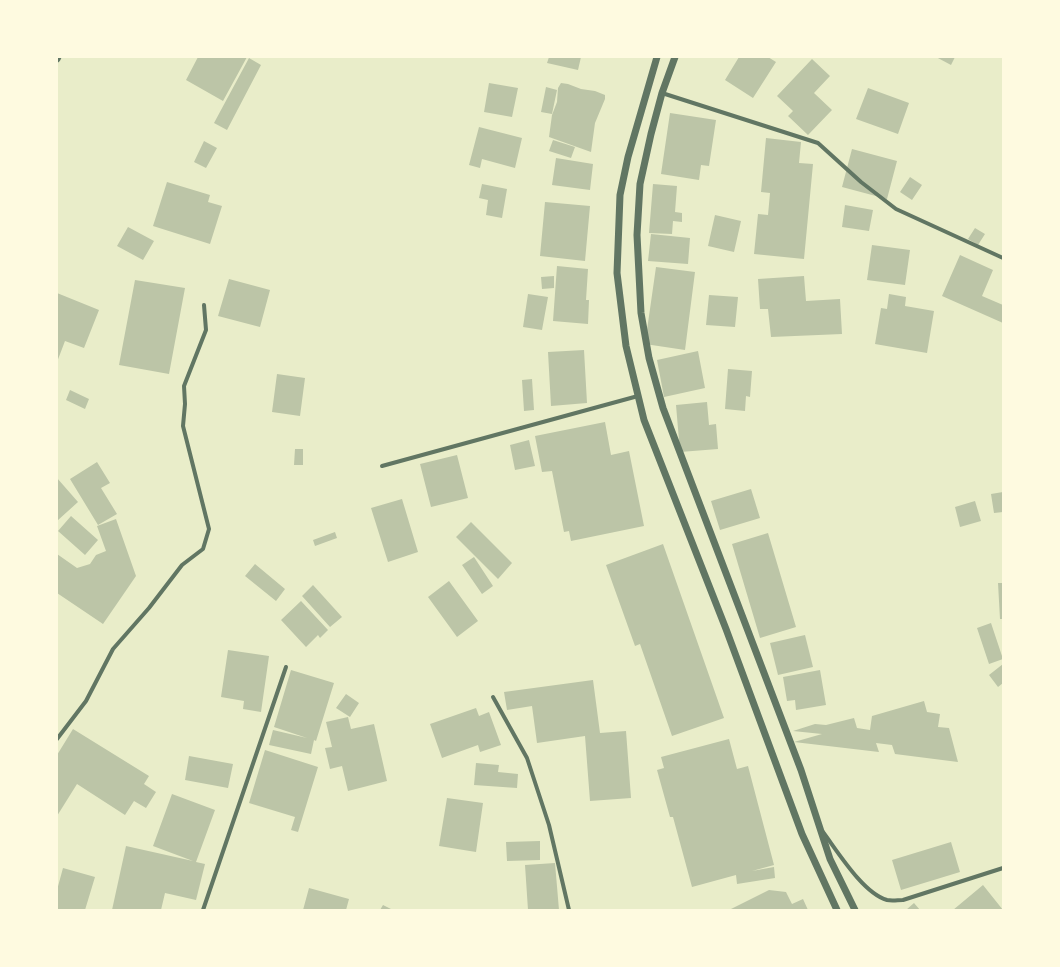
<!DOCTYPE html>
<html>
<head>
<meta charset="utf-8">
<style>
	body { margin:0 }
	#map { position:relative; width:1060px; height:967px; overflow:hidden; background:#e9edc9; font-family:Barlow,sans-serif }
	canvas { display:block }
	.frame { position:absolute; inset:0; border:58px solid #fefae0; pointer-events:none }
</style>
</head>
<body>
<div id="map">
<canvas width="1060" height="967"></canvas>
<div class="frame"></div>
</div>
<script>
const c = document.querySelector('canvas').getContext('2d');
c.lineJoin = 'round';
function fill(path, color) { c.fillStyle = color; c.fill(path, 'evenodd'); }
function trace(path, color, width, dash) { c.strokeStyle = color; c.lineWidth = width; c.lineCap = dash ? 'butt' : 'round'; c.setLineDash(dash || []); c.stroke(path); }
fill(new Path2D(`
	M198,57H247L223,101L186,80Z
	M549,57H581L578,70L547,63Z
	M739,57H768L776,62L753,98L725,80Z
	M936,57H955L951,65Z
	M249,58L261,65L227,130L214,123Z
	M812,59L830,76L814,93L832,110L808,135L788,116L793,111L777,96Z
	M489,83L518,88L512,117L484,112Z
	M561,83L568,84L581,89L595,91L605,95V99L595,123L591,152L549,137L552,115L557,102L558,88Z
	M546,87L557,90L552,114L541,112Z
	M868,88L909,103L898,134L856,119Z
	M670,113L716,120L709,166L701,165L699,180L661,174Z
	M479,127L522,138L515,168L482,159L480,168L469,165Z
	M766,138L801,142L799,163L813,164L804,259L754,254L758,214L768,215L770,193L761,192Z
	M553,140L575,147L571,158L549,151Z
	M204,141L217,148L206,168L194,162Z
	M852,149L897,161L887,199L842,187Z
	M556,158L593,164L590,190L552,185Z
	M910,177L922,185L912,200L900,192Z
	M167,182L210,195L208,202L222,206L210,244L153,226Z
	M482,184L507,189L502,218L486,215L488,200L479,198Z
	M653,184L677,186L675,212L682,213V222L673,221L672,234L649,233Z
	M545,202L590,206L585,261L540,256Z
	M845,205L873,210L869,231L842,227Z
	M715,215L741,221L734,252L708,246Z
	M128,227L154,241L143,260L117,246Z
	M975,228L985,234L978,245L968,239Z
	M651,234L690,238L688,264L648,261Z
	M872,245L910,250L905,285L867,280Z
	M960,255L993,270L982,296L1003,305V323L942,296Z
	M557,266L588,269L586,300H589L588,324L553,321Z
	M656,267L695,272L685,350L645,344Z
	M554,276V288L542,289L541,277Z
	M804,276L806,301L840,299L842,334L771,337L768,309H760L758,279Z
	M229,279L270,290L260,327L218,316Z
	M135,280L185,288L169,374L119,365Z
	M57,293L99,310L84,348L65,341L57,362Z
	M528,294L548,297L542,330L523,327Z
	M889,294L906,297L905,306L934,311L927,353L875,344L881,308L887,309Z
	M709,295L738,297L735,327L706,325Z
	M584,350L587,403L551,406L548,352Z
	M698,351L705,388L664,397L657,360Z
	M728,369L752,371L750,397L746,396L745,411L725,409Z
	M277,374L305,378L300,416L272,412Z
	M532,379L534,410L524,411L522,380Z
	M70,390L89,399L85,409L66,400Z
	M707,402L709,425L716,424L718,449L680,452L676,405Z
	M605,422L611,455L629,451L644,526L571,541L569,531L564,532L552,471L542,472L535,436Z
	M529,440L535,466L515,470L510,445Z
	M295,449H303V465H294Z
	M457,455L468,498L431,507L420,464Z
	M97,462L110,483L101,488L117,514L98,525L70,479Z
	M57,478L78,502L57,521Z
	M751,489L760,518L720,530L711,501Z
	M1003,492V512L994,513L991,494Z
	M402,499L418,552L388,562L371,508Z
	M975,501L981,521L960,527L955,507Z
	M71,516L98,540L85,555L58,531Z
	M116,519L136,576L103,624L57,593V554L77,568L90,564L96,555L106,551L97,526Z
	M471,522L512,563L498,579L456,537Z
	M335,532L337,538L315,546L313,540Z
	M768,533L796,627L760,638L732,544Z
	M663,544L724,718L672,736L640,644L635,646L606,565Z
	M474,557L493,586L482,594L462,565Z
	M255,564L285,589L276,601L245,576Z
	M449,581L478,621L457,637L428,597Z
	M998,583H1003V619H1000Z
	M313,585L342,617L330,627L302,596Z
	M301,601L328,630L320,638L318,635L306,647L281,620Z
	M991,623L1003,659L989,664L977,628Z
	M805,635L813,667L778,675L770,643Z
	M228,650L269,656L261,712L243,709L244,701L221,697Z
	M1003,664V683L998,687L989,675Z
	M291,670L334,683L316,741L314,740L311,754L269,745L273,730L307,738L274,727Z
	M820,670L826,705L796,710L795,700L787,701L783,677Z
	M593,680L600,733L626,731L631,798L590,801L585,736L537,743L532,706L507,710L504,692Z
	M346,694L359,703L350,717L336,708Z
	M924,701L927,712L940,714L938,727L949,728L958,762L895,754L892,745L876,743L879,752L794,742L822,734L793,731L815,724L826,725L854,718L857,728L870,730L872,716Z
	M476,708L479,716L489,712L501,745L480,752L478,745L442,758L430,724Z
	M348,717L351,729L374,724L387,781L348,791L342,766L330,769L325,748L332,747L326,722Z
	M73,729L149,776L144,784L156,792L146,808L134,801L125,815L77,784L57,816V755Z
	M729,739L737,769L748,766L774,865L752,871L774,867L775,878L737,884L736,875L692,887L673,817H670L657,770L664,768L661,757Z
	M265,750L318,767L298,832L291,830L295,817L249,803Z
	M189,756L233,764L228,788L185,780Z
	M476,763L499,765L498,772L518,774L517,788L474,785Z
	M172,794L215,810L196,862L205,864L196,900L165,893L161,910H112L126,846L193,861L153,846Z
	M447,798L483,803L476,852L439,846Z
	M540,841V860L507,861L506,842Z
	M951,842L960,872L901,890L892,860Z
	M555,863L559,910H528L525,865Z
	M63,868L95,877L85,910H57V890Z
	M983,885L1003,910H953Z
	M309,888L349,899L346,910H303Z
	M769,890L786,892L792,904L803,899L808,910H729Z
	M914,903L920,910H906Z
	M383,905L393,910H380Z`), '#bcc5a7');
trace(new Path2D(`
	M662,93L818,143L861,182L896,209L1003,258
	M382,466L638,396
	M493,697L527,758L549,825L569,910
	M57,739L86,701L113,649L149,608L182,565L203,549L209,529L183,426L185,404L184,386L206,330L204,305
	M823,832C838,852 863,893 887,900C892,901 898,900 903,900L1003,868
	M203,910L286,667`), '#617663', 4);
trace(new Path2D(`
	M657,57L628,157L620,195L617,273L626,346L644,420L726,629L802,834L837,910
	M675,57L662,93L651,134L640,184L637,235L641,313L649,358L663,408L801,770L830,859L855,910
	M57,59L58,57`), '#617663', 7);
</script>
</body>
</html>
